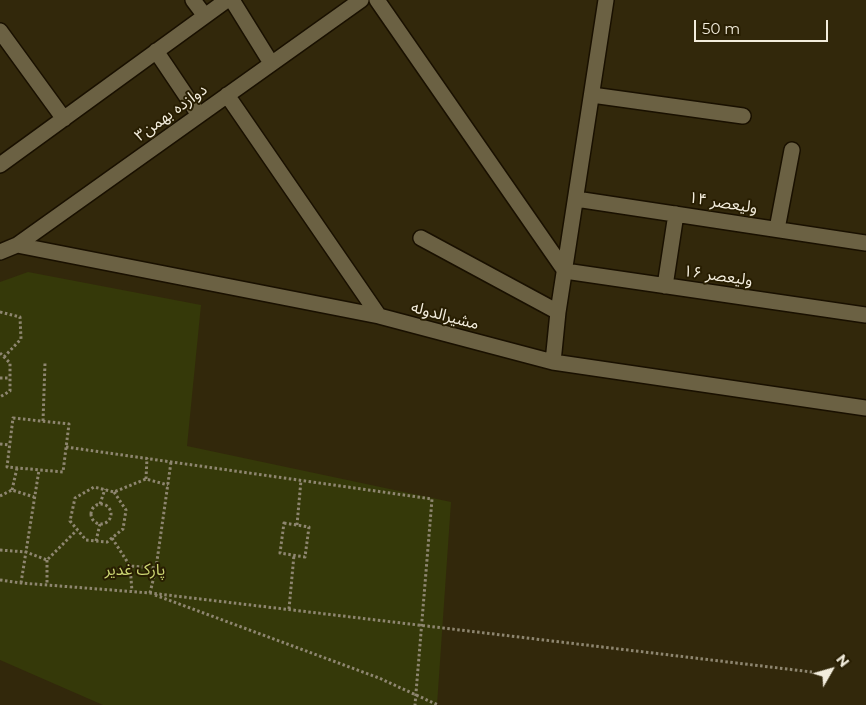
<!DOCTYPE html>
<html>
<head>
<meta charset="utf-8">
<style>
	body { margin:0 }
	#map { position:relative; width:866px; height:705px; overflow:hidden; background:#32280b; font-family:Montserrat,sans-serif }
	canvas { display:block }
	.north { position:absolute; left:806px; top:645px; width:50px; height:50px; -webkit-text-stroke:4px #281e02; paint-order:stroke; rotate:52deg; font-size:14px; font-weight:700; line-height:20px; text-align:center; color:#f3eddd }
	.north::after { content:''; display:block; margin:auto; width:18px; height:22px; background:#f3eddd; clip-path:polygon(50% 0,100% 100%,50% 72%,0 100%) }
	.scale { position:absolute; left:694px; top:20px; width:134px; height:22px; box-sizing:border-box; border:2px solid #f3eddd; border-top:0; padding-left:6px; font-size:15px; line-height:18px; white-space:nowrap; color:#f3eddd; -webkit-text-stroke:4px #281e02; paint-order:stroke }
</style>
</head>
<body>
<div id="map">
<canvas width="866" height="705"></canvas>
<div class="north">N</div>
<div class="scale">50 m</div>
</div>
<script>
const c = document.querySelector('canvas').getContext('2d');
c.lineJoin = 'round';
function fill(path, color) { c.fillStyle = color; c.fill(path, 'evenodd'); }
function trace(path, color, width, dash) { c.strokeStyle = color; c.lineWidth = width; c.lineCap = dash ? 'butt' : 'round'; c.setLineDash(dash || []); c.stroke(path); }
function label(font, color, halo, rows, align = 'center') {
  c.font = font + ' Montserrat,"Noto Sans Arabic",sans-serif'; c.lineWidth = 4; c.setLineDash([]); c.textBaseline = 'middle'; c.strokeStyle = halo; c.fillStyle = color; for (const [text, x, y, turn = 0] of rows) {
    c.save(); c.translate(x, y); c.rotate((+turn || 0) * Math.PI / 180); c.textAlign = isNaN(turn) ? turn : align; if (halo) c.strokeText(text, 0, 0); c.fillText(text, 0, 0); c.restore();
  }
}
fill(new Path2D(`
	M28,272L201,305L187,446L451,502L437,705H103L0,660V282Z`), '#353909');
const minor = new Path2D(`
	M193,0L205,16
	M232,0L271,63
	M377,0L565,271L866,315
	M0,31L64,119
	M156,51L199,115
	M227,95L379,316
	M592,95L743,116
	M0,165L227,0
	M576,199L866,243
	M777,229L792,150
	M421,238L558,312
	M17,245L379,316L553,362L866,408
	M0,252L17,245L361,0
	M665,286L676,214
	M553,362L558,312L606,0`);
trace(minor, '#191000', 18);
trace(new Path2D(`
	M0,312L20,317L21,339L4,357
	M0,353L10,363V391L0,397
	M0,378H10
	M13,418L69,424L63,472L7,467Z
	M43,421L45,363
	M0,444L9,445
	M66,447L432,499L415,705
	M146,479L147,458
	M12,490L17,468
	M114,492L126,510L123,529L107,542L86,540L70,521L75,498L94,487L114,492L146,479L168,485
	M0,496L12,490L34,497
	M91 514a10 10 0 1 1 20 0a10 10 0 1 1-20 0Z
	M100,504L105,489
	M284,523L309,527L305,557L280,553Z
	M297,525L301,480
	M112,538L130,566L156,568
	M96,541L100,524
	M0,550L26,552L47,560L77,530
	M47,560V585
	M130,566L132,591
	M0,580L21,583L150,593L812,672
	M21,583L39,470
	M150,593L156,568L171,462
	M155,595L379,678L438,705
	M289,609L294,555`), '#8e8670', 3, [2.5, 2.5]);
trace(minor, '#6b6143', 15);
label('16px', '#f3eddd', '#281e02', [
	["دوازده بهمن۳",171,113,-36],
	["ولیعصر ۱۴",723,203,9],
	["ولیعصر ۱۶",718,276,8],
	["مشیرالدوله",445,316,15]
]);
label('16px', '#ccd572', '#281e02', [
	["پارک غدیر",135,570]
]);
</script>
</body>
</html>
